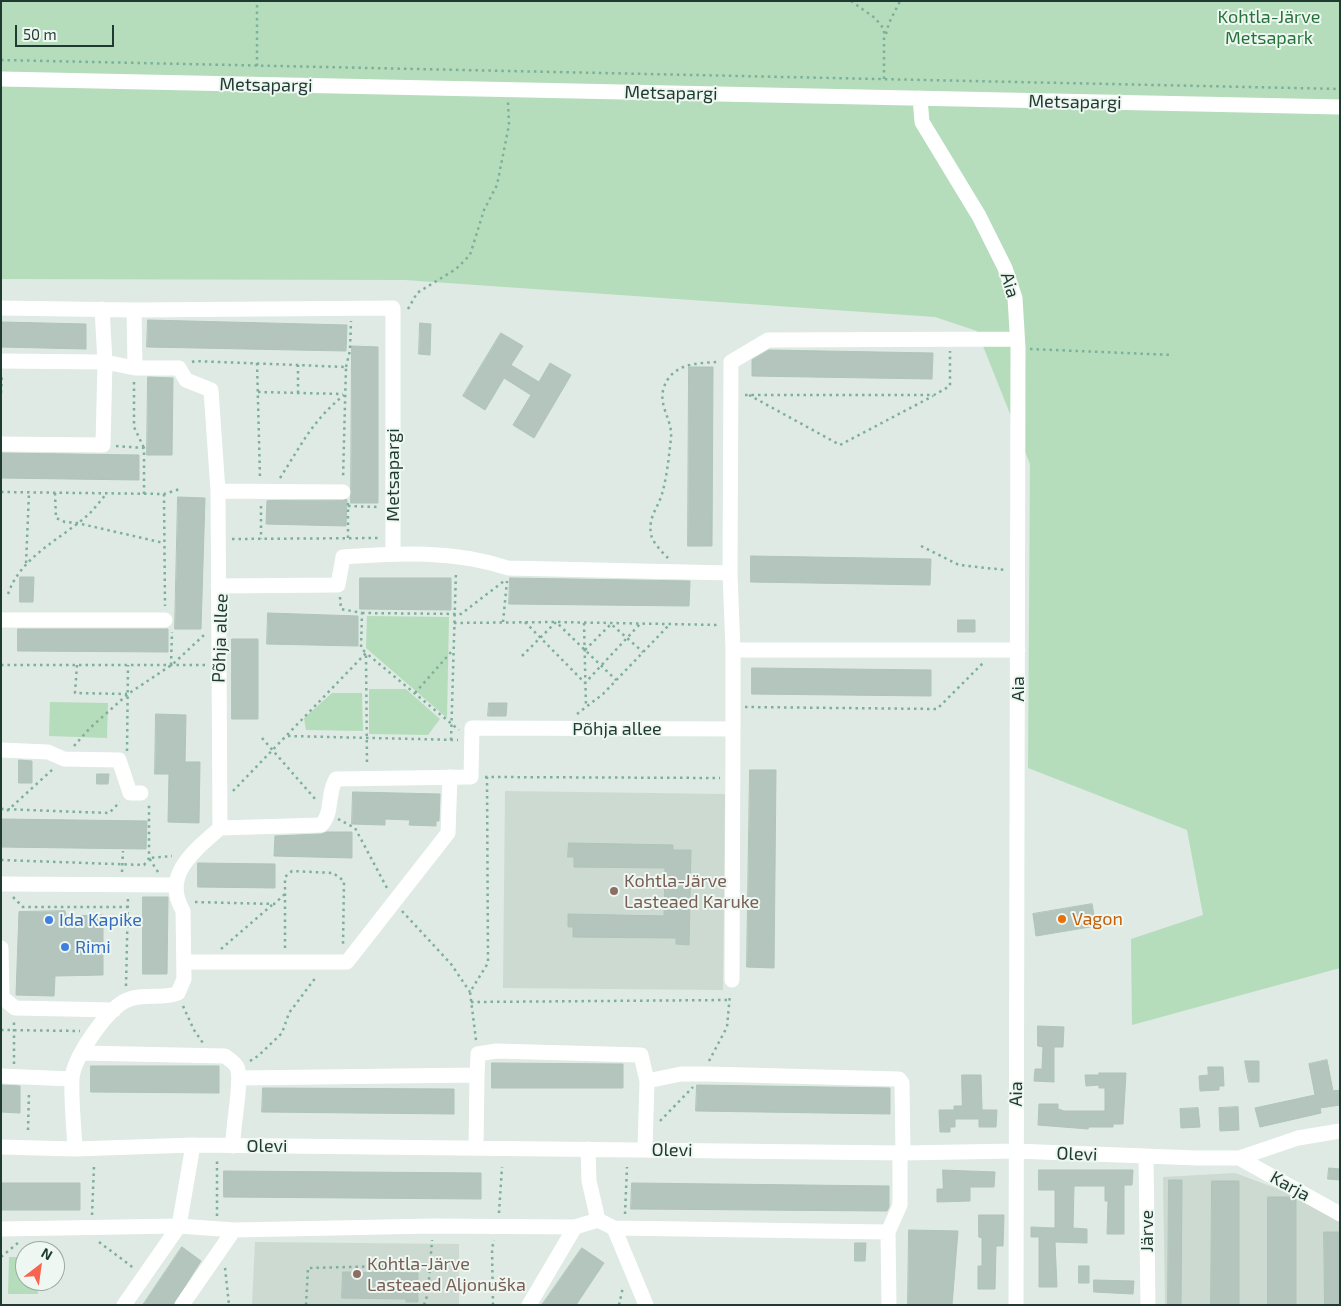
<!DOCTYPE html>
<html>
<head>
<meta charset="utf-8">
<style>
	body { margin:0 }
	#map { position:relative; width:1341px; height:1306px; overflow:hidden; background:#deeae3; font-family:"Exo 2",sans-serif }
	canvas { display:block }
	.frame { position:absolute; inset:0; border:2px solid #1f3a30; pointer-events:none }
	.north { position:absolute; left:15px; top:1241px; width:50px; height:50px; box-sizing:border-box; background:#eef7f1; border:1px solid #9baba4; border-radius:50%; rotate:30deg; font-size:14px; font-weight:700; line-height:20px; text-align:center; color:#1f3a30 }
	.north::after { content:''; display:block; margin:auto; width:18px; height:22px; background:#f8644e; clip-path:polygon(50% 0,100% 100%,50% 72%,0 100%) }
	.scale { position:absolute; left:15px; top:25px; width:99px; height:22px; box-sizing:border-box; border:2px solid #1f3a30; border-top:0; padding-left:6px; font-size:15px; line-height:18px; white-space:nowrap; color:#1f3a30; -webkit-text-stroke:4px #eef7f1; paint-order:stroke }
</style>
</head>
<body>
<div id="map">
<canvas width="1341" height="1306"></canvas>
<div class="frame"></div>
<div class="north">N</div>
<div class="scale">50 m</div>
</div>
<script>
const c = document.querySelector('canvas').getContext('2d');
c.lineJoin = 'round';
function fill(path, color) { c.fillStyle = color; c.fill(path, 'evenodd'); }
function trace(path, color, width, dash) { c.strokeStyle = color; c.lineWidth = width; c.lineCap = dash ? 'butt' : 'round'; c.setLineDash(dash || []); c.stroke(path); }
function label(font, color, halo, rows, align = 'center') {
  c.font = font + ' "Exo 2",sans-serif'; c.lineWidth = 4; c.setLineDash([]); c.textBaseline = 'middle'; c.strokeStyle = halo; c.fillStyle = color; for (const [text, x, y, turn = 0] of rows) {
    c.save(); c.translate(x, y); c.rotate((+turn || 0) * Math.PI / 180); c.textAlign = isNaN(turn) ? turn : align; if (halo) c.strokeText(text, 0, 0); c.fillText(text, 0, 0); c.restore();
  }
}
fill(new Path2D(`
	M505,791L725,794L723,990L503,988Z
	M1235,1173L1294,1195L1340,1222V1305H1165L1163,1177Z
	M255,1242L459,1244V1305H252Z`), '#ccdad2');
fill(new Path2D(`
	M1,1H1340V968L1132,1025L1131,939L1203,915L1187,830L1028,768L1030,464L977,331L935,317L405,280L1,279Z
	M367,616L449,617L447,718L366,648Z
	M369,689H406L440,719L428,735L369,734Z
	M332,693H362L363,731L306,730L304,718Z
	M50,702L108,703L107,738L49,736Z
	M9,1257H25V1281H38V1294H8Z`), '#b5ddbb');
const building = new Path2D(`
	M148,320L347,325L346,351L147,347Z
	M1,322L86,324V349L1,347Z
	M420,323L431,324L430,355L419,354Z
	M501,333L523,346L511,365L539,382L550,363L571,375L534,438L513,425L531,395L504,378L485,410L463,396Z
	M352,346L378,347V503H351Z
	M769,350L933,353L932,379L752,376V360Z
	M689,367H713L712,546H688Z
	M148,377L173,378L172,455H147Z
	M1,453L139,455V480L1,478Z
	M178,497L205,498L201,629H175Z
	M347,500L346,526L266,524L267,501Z
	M751,556L931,559L930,585L751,582Z
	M20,577H34L33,602H20Z
	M360,578H451V610L360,609Z
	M510,578L690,581L689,606L509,604Z
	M268,613L358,616V646L267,644Z
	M958,620H975V632H958Z
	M18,629H168V652L18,651Z
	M232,639H258V719H232Z
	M752,668L931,670V696L752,694Z
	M489,703H507L506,716H488Z
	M156,714L186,715L185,762H200L199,823L168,822L169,774H155Z
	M19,760L32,761V783H19Z
	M750,770H776L774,968L747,967Z
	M97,774H109L108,784H97Z
	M353,792L440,794L439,821H436V826L409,825L410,820L385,819V825L352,824Z
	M1,819L147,821L146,849L1,847Z
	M327,832H352V858L274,856L275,836L321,834Z
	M569,843L673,845V850H691L689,945L676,944V938L573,937V927H568V914L664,916L665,868L574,867V857H568Z
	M198,863L275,864V888L198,887Z
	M143,897H168L167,974H143Z
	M1092,904L1096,926L1036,936L1033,914Z
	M65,911L66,916L103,915V975L55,976L54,996L16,995L19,912Z
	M1038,1026L1064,1027L1063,1047H1054V1082L1034,1081L1035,1069H1042L1043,1047L1038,1046Z
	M1327,1060L1333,1091L1340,1090V1105L1320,1108L1321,1113L1260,1127L1255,1108L1315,1095L1309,1064Z
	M1245,1061H1259V1082H1249Z
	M492,1063L623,1064V1088H492Z
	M91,1066H219V1093L91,1092Z
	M1208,1067H1223L1224,1086H1219V1090L1200,1091L1199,1076L1208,1075Z
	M1099,1073H1126L1123,1124H1113V1127H1089L1088,1129L1038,1125L1039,1104H1058V1109L1064,1111H1105V1088H1099V1085L1086,1086L1085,1075H1099Z
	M962,1075H981L982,1110H997L996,1127H979V1119H955V1127H950V1132H940L939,1110H954V1106H962Z
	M1,1085L20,1086V1113L1,1112Z
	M697,1085L890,1088V1114L696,1111Z
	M263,1088L454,1089V1114L262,1112Z
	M1238,1107L1239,1130L1220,1131L1219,1108Z
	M1198,1108L1200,1127L1181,1128L1180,1109Z
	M1329,1168L1340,1169V1180L1328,1179Z
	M943,1170L995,1172L994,1187H970V1201L937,1202V1189H943Z
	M1039,1170H1133L1132,1185H1124V1234H1107L1108,1201H1105V1186H1074L1073,1228L1087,1229V1243L1055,1242L1057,1287H1039V1237H1031V1227L1055,1228V1190H1039Z
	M224,1171L481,1173V1199L224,1197Z
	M1169,1180H1182L1181,1305H1168Z
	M1212,1181H1239V1305H1211Z
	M1,1183H80V1210H1Z
	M632,1183L889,1186V1207L887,1211L631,1209Z
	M1268,1197H1290L1296,1200V1305H1268Z
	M979,1215H1004L1003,1246H996L995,1289H978V1266H982V1238L979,1237Z
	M909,1230L958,1231L952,1305H908Z
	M1324,1232H1340V1305H1325Z
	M855,1243H866L865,1261H855Z
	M182,1247L201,1261L173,1305H143Z
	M582,1248L604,1263L576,1305H542Z
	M1079,1266H1089V1283H1079Z
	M343,1272L418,1273V1302H406V1299L342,1298Z
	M1094,1280L1134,1281L1133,1294L1094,1292Z`);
fill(building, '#b3c5bc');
trace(building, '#b0c4b9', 1);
trace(new Path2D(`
	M851,1L875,18L884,29V79
	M886,34L889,23L900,1
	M1,60L1340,89
	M257,66V1
	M408,309L417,293L456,269L470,255L484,210L497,185L509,125L508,102
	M1030,349L1173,355
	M192,362L195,361L346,367L343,479
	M257,363L260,478
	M346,367L350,350L351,321
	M134,382V427L144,448
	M258,392L343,394
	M1,393L2,375
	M298,393V365
	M745,395H934L950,386V351
	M749,395L840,445L933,396
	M116,446L144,448V494
	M280,478C302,444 312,421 344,395
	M1,492L164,494L180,489
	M55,493L56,518L65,522L77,523L164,543
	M164,494L165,606
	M348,503V538
	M261,506V539
	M348,506L379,507
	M232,539L379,538
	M921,546L959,565L1005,570
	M668,558C662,552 652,542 651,534C648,517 658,508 662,494C667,477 669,455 671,438C673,417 653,402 668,379C679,363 700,363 717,362
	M26,563L29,493
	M8,594C21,556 60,540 89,514C95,508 101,500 107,493
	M340,597L341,609L362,613L361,648L366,653L367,765
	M362,613L461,614L504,581
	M503,622L507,581
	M525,622L585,683L640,624
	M454,623L556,622L720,625
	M584,623L586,707
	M585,650L611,624L643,652
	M522,656L556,622L616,680
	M1,665H205
	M77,665L75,693L127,694
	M171,665L172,632
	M415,693L452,651
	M745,707L937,709L983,663
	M577,714L603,694L669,625
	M288,736L458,740
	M262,738L316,800
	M451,740L456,571
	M74,746L90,728L128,694L173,664L204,635
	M127,751L128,665
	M485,777L720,778
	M233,791L366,653L459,730
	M1,809L109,813L120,802
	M7,811L53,769
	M338,819L355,828L387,888
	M1,860L144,865L149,858V803
	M122,872L123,851
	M158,872L149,858L172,856
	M13,897L23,907H128
	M195,902L274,904L285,894
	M402,911L451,964L470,992
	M285,948V877L292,871L333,873L344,881L343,945
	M221,949L272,905
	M126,986L128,897
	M471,1002L729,1000
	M183,1006L194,1030L203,1043
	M1,1030L80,1031
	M476,1040L470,992L488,963L487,777
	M250,1061L258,1056L282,1033L289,1013L316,977
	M709,1061L727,1027L730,994
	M14,1064V1022
	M660,1121L693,1087
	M28,1130L29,1091
	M499,1213L502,1167
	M625,1214L627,1167
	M92,1215L94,1166
	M217,1216V1159
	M99,1242L135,1269
	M1,1257L19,1242
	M225,1268L229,1305
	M306,1305L308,1268L430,1265
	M424,1305L428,1293L432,1240
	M493,1305L492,1249L494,1240
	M619,1305L623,1287`), '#7db09a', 2.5, [2.5, 4]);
trace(new Path2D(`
	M1,79L1340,107
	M920,98L922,122L979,216L1005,268L1015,298L1018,348L1016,1305
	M1,308L134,310L393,308V553
	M134,310L135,368H179L186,380L211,390L218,491
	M1,361L105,362L135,368
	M1,444L103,445L105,362L102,309
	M218,586L338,585L343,557C399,553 454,550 508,568L730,573
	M1,620H165
	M733,650L730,573L731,362L768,340L1017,339
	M1,750L48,752L64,759L119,760L130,793H141
	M220,828L218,491L343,492
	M1,884L176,885
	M1,948L2,997L15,1008L114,1010
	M184,962H347L448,833L450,777
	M732,980L733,729
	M83,1053L225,1056C229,1059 234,1062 237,1067C243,1080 232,1127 233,1146
	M477,1075L478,1054L496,1051L641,1055L647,1081L645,1149
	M1,1076L72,1079
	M239,1078L477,1075L476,1147
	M647,1081L681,1074H707L899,1079L902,1083L903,1153
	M1,1147L75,1149L193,1145L903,1153L1015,1151L1197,1158H1239L1298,1138L1340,1131
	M75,1149C74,1126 71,1102 72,1079C73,1058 106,1011 125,1001C142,992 162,1000 178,993L184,979L183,911C161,874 196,850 220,828L321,825C333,814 327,793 336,779L471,777L472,728L733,729V650H1018
	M588,1149L589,1181L598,1220L614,1228L646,1305
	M1146,1157L1148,1305
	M1239,1158L1340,1214
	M614,1228L888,1232
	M1,1229L179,1226L234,1230L433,1226L575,1227
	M124,1305L179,1226L193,1145
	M182,1305L234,1230
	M529,1305L575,1227L598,1220
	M889,1305L888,1232L900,1205V1153`), '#fff', 15);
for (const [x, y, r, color] of [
	[614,891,5,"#8d6e63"],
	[1062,919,5,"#e8710a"],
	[49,920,5,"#3f7fe0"],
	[65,947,5,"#3f7fe0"],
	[357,1274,5,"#8d6e63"]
]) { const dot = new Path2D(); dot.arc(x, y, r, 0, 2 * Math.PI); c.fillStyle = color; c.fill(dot); trace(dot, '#eef7f1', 2); }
label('18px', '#27733c', '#eef7f1', [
	["Kohtla-Järve",1269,17],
	["Metsapark",1269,38]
]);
label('18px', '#1f3a30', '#eef7f1', [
	["Metsapargi",266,85,1],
	["Metsapargi",671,93,1],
	["Metsapargi",1075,102,1],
	["Aia",1010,285,73],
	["Metsapargi",393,475,-90],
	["Põhja allee",220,638,-88],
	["Aia",1018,689,-90],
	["Põhja allee",617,729],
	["Aia",1016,1094,-89],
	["Olevi",267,1146],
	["Olevi",672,1150,1],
	["Olevi",1077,1154,2],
	["Karja",1290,1186,29],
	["Järve",1147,1231,-90]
]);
label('18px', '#785e54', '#eef7f1', [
	["Kohtla-Järve",624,881],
	["Lasteaed Karuke",624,902],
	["Kohtla-Järve",367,1264],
	["Lasteaed Aljonuška",367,1285]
], 'left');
label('18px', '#c56008', '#eef7f1', [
	["Vagon",1072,919]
], 'left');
label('18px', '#366cbe', '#eef7f1', [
	["Ida Kapike",59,920],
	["Rimi",75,947]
], 'left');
</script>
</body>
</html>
